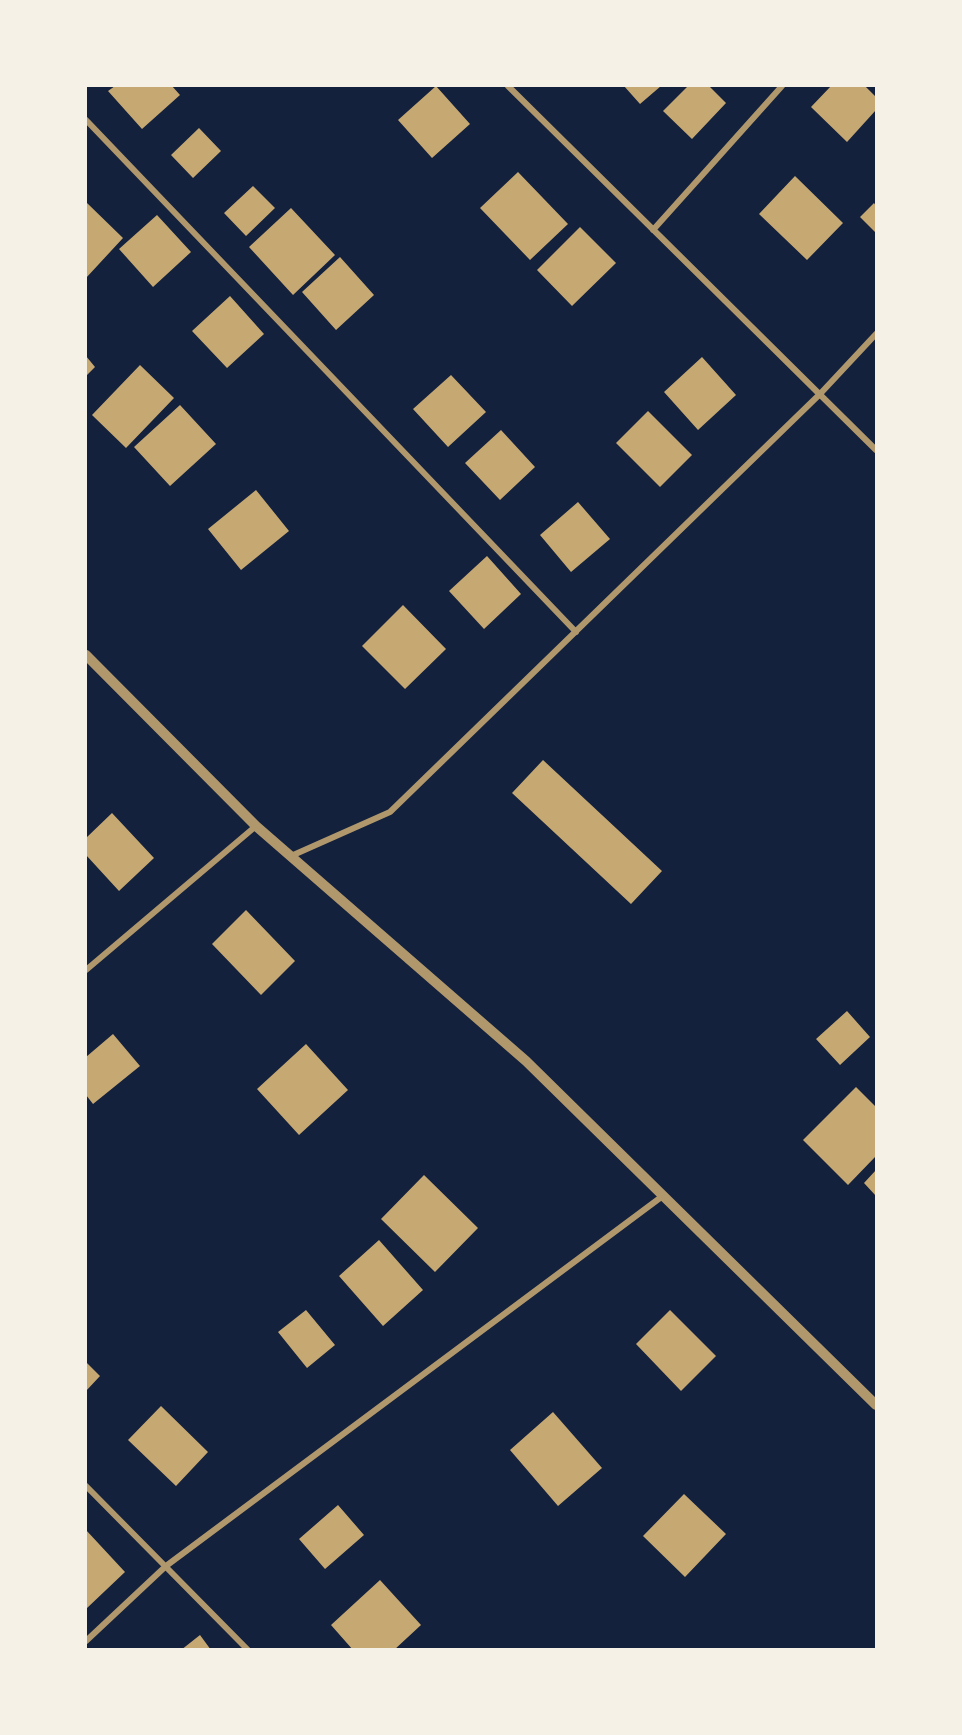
<!DOCTYPE html>
<html>
<head>
<meta charset="utf-8">
<style>
	body { margin:0 }
	#map { position:relative; width:962px; height:1735px; overflow:hidden; background:#14213d; font-family:Overpass,sans-serif }
	canvas { display:block }
	.frame { position:absolute; inset:0; border:87px solid #f6f1e7; pointer-events:none }
</style>
</head>
<body>
<div id="map">
<canvas width="962" height="1735"></canvas>
<div class="frame"></div>
</div>
<script>
const c = document.querySelector('canvas').getContext('2d');
c.lineJoin = 'round';
function fill(path, color) { c.fillStyle = color; c.fill(path, 'evenodd'); }
function trace(path, color, width, dash) { c.strokeStyle = color; c.lineWidth = width; c.lineCap = dash ? 'butt' : 'round'; c.setLineDash(dash || []); c.stroke(path); }
fill(new Path2D(`
	M115,86H172L180,95L142,129L108,91Z
	M436,86L470,124L432,158L398,120Z
	M624,86H661L640,104Z
	M688,86H709L726,103L692,139L663,111Z
	M831,86H865L876,97V110L847,142L811,107Z
	M199,128L221,151L193,178L171,155Z
	M518,172L568,224L530,260L480,208Z
	M795,176L843,223L807,260L759,214Z
	M253,186L275,208L246,236L224,213Z
	M86,202L123,238L86,278Z
	M874,203L876,206V233L860,217Z
	M291,208L335,255L293,295L249,247Z
	M157,215L191,252L153,287L119,249Z
	M580,227L616,263L572,306L537,270Z
	M340,257L374,295L336,330L302,292Z
	M230,296L264,334L227,368L192,331Z
	M86,356L95,367L86,376Z
	M702,357L736,395L698,430L664,392Z
	M140,365L174,398L126,448L92,415Z
	M451,375L486,412L448,447L413,409Z
	M180,405L216,444L170,486L134,447Z
	M648,411L692,455L660,487L616,443Z
	M501,430L535,467L500,500L465,463Z
	M256,490L289,531L241,570L208,529Z
	M578,502L610,539L571,572L540,535Z
	M487,556L521,594L484,629L449,591Z
	M403,605L446,649L405,689L362,646Z
	M543,760L662,871L631,904L512,793Z
	M112,813L154,858L119,891L86,855V838Z
	M246,910L295,961L261,995L212,944Z
	M847,1011L870,1037L840,1065L816,1039Z
	M113,1034L140,1066L93,1104L86,1095V1057Z
	M306,1044L348,1090L299,1135L257,1089Z
	M856,1087L876,1107V1156L848,1185L803,1140Z
	M876,1170V1196L864,1183Z
	M424,1175L478,1228L435,1272L381,1219Z
	M379,1240L423,1290L383,1326L339,1276Z
	M306,1310L335,1345L307,1368L278,1332Z
	M670,1310L716,1356L681,1391L636,1344Z
	M86,1362L100,1376L86,1391Z
	M161,1406L208,1452L176,1486L128,1440Z
	M553,1412L602,1468L558,1506L510,1450Z
	M684,1494L726,1534L685,1577L643,1536Z
	M338,1505L364,1535L325,1569L299,1539Z
	M86,1530L125,1572L86,1609Z
	M380,1580L421,1625L394,1650H353L331,1625Z
	M200,1635L211,1650H181Z`), '#c6a872');
trace(new Path2D(`
	M508,86L876,450
	M86,120L576,632
	M653,230L782,86
	M291,856L390,812L820,394L876,334
	M86,970L256,826
	M86,1486L248,1650
	M86,1641L166,1566L664,1195`), '#b1986c', 6);
trace(new Path2D(`
	M86,655L256,826L526,1061L876,1405`), '#b1986c', 10);
</script>
</body>
</html>
